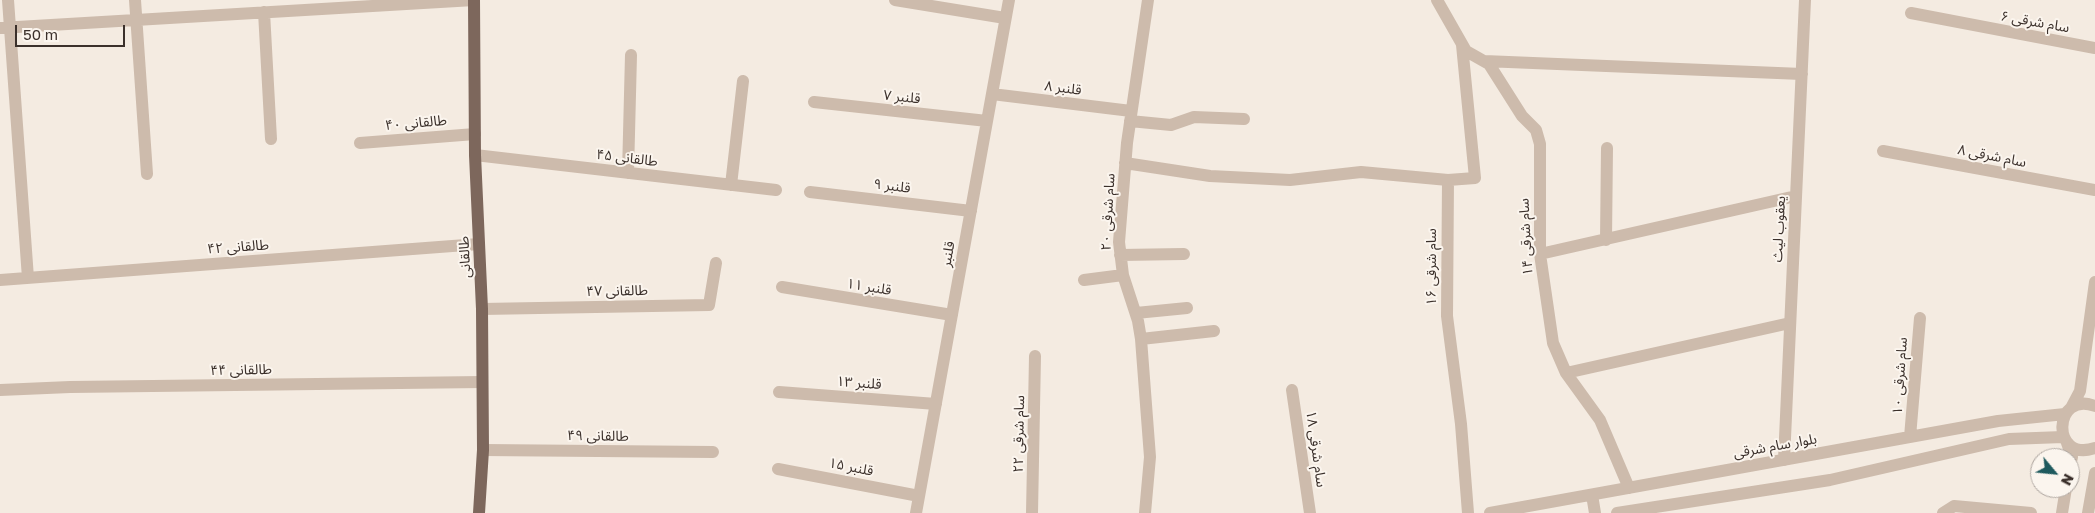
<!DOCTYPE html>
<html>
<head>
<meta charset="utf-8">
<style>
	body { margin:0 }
	#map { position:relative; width:2095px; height:513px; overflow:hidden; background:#f4ebe1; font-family:"Golos Text",sans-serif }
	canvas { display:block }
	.north { position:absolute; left:2030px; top:448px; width:50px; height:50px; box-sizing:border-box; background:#fbf5ee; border:1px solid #aea6a0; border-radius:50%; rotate:118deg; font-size:14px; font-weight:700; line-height:20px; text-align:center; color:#3b302b }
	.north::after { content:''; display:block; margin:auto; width:18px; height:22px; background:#1f5a5e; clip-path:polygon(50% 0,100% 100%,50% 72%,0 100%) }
	.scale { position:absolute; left:15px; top:25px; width:110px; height:22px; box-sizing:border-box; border:2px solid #3b302b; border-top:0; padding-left:6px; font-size:15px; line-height:18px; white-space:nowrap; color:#3b302b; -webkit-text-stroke:4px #fbf5ee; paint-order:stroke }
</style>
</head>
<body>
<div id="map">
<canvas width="2095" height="513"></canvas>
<div class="north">N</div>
<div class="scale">50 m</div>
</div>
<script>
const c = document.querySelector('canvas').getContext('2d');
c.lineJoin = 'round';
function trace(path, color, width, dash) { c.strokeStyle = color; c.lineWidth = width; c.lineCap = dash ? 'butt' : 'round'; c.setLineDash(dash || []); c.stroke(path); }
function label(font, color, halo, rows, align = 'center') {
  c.font = font + ' "Golos Text","Noto Sans Arabic",sans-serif'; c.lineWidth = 4; c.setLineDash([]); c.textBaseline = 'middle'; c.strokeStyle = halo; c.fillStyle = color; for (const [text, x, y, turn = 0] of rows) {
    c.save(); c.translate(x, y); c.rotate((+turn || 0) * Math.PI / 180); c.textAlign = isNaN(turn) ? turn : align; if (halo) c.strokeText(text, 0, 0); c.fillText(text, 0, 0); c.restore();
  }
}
trace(new Path2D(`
	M8,0L28,278
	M135,0L147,174
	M895,0L1005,18
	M1437,0L1466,51L1489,64L1522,116L1536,130L1540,144V254L1553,343L1566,373L1600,420L1629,488
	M264,12L271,139
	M1911,13L2095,48
	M0,28L474,0
	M1462,45L1475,178L1448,180L1447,316L1461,424L1468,513
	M1484,61L1802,74
	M992,94L1131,111
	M814,102L987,121
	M1130,121L1171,125L1194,117L1244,119
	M360,143L475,134
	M1883,151L2095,190
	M475,155L776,190
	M1125,163L1210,176L1290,180L1361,172L1448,180
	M628,173L631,55
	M731,185L743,81
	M810,192L971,211
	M1606,240L1607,148
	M1540,254L1796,196
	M1120,255L1184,254
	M0,280L479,244
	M1084,280L1123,275
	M782,287L952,315
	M482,309L709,305L716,263
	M1136,313L1187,308
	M1141,339L1214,331
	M1566,373L1790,323
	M0,390L70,387L482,382
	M1292,390L1310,513
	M779,392L936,404
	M2095,406C2053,390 2050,463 2095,448
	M2071,408L2080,391L2095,282
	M1910,437L1920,318
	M2067,443L2072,457L2070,466
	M483,450L713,452
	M1784,460L1805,0
	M778,469L919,496
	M1592,495L1595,513
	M916,513L1009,0
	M1032,513L1035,356
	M1145,513L1150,457L1141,339L1138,321L1123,275L1119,242L1127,143L1148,0
	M1490,513L1998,421L2065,414
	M1617,513L1830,480L2009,439L2063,437
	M1943,513L1954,506L2031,513
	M2062,513L2066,488
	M2088,513L2095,473`), '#cdbbac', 12);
trace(new Path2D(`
	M474,0L475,155L482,309L483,450L479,513`), '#7d675c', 12);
label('14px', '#3b302b', '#fbf5ee', [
	["سام شرقی ۶",2035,22,10],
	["قلنبر ۸",1063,88,7],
	["قلنبر ۷",902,97,6],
	["طالقانی ۴۰",416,123,-5],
	["سام شرقی ۸",1992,156,11],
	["طالقانی ۴۵",627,158,7],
	["قلنبر ۹",892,186,7],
	["سام شرقی ۲۰",1108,212,-87],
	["یعقوب لیث",1779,229,-87],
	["سام شرقی ۱۴",1526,237,-93],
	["طالقانی ۴۲",238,247,-4],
	["قلنبر",948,254,-80],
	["طالقانی",465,257,-93],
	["سام شرقی ۱۶",1432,267,-90],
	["قلنبر ۱۱",869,287,9],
	["طالقانی ۴۷",617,291,-1],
	["طالقانی ۴۴",241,370,-1],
	["سام شرقی ۱۰",1900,376,-86],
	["قلنبر ۱۳",859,383,4],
	["سام شرقی ۲۲",1019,434,-89],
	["طالقانی ۴۹",598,436,1],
	["بلوار سام شرقی",1775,446,-10],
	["سام شرقی ۱۸",1316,449,82],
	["قلنبر ۱۵",851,467,11]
]);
</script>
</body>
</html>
